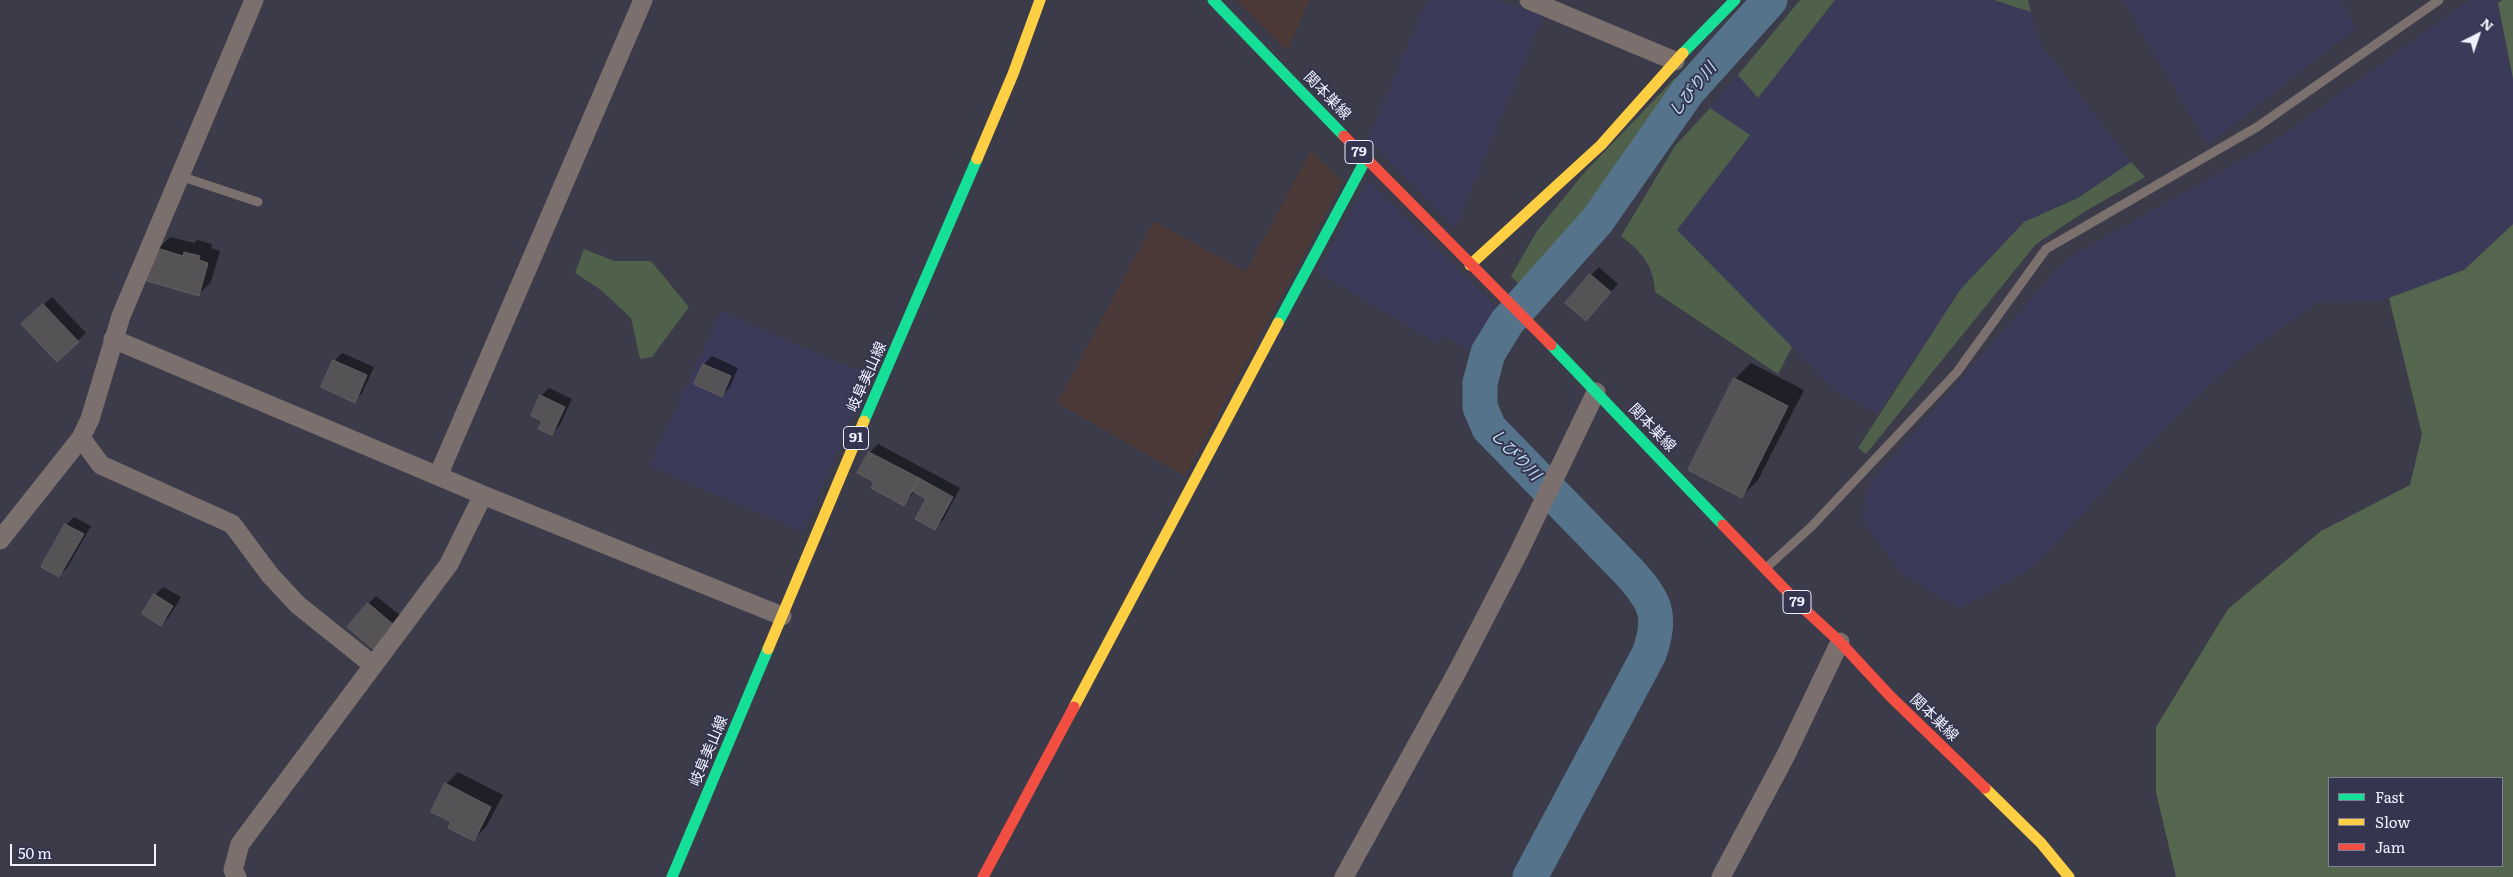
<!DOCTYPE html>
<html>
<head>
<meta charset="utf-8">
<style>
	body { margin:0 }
	#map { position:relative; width:2513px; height:877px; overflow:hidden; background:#3b3b49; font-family:Literata,serif }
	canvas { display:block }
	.legend { position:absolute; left:2328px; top:777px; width:175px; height:90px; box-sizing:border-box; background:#35354f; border:1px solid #808095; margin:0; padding:6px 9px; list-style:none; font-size:15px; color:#f0f1fe }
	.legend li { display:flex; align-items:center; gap:10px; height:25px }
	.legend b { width:25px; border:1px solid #808095 }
	.north { position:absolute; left:2453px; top:10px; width:50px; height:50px; -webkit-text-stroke:4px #35354f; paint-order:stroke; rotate:41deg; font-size:14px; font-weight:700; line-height:20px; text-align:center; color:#f0f1fe }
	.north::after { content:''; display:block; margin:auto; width:18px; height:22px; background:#f0f1fe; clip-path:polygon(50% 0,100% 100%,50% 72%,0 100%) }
	.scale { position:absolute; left:10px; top:844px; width:146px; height:22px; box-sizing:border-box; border:2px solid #f0f1fe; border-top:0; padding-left:6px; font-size:15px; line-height:18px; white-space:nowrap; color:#f0f1fe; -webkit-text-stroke:4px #35354f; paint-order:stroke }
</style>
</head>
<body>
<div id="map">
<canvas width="2513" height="877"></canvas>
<ul class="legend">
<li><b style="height:6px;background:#16e098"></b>Fast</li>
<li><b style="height:6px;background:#ffcf43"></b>Slow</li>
<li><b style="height:6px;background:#f24e42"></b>Jam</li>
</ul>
<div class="north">N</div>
<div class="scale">50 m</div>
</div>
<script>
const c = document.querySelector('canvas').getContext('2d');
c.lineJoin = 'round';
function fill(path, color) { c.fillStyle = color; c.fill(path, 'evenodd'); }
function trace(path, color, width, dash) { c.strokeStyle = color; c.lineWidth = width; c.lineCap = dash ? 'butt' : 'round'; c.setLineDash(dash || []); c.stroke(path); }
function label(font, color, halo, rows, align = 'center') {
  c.font = font + ' Literata,"Noto Sans JP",serif'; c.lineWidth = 4; c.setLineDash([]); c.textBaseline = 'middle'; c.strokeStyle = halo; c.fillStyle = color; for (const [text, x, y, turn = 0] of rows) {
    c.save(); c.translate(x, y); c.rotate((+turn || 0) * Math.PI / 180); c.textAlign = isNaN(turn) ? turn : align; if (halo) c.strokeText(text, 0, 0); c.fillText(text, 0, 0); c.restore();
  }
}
fill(new Path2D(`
	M1236,0H1310L1287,51Z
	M1311,150L1343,182L1185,476L1057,403L1154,221L1246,272Z`), '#4b3a38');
fill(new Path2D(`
	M1427,0H1498L1543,16L1455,229L1368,139Z
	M1835,0H1994L2031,12L2039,41L2131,162L2078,198L2024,222L1960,290L1878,414L1834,390L1676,230L1750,136L1710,108L1738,75L1758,97Z
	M2122,0H2340L2356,28L2208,145Z
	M2469,0H2497L2513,79V224L2464,270L2430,285L2380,301L2318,302L2243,355L2188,405L2116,478L2032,568L1959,609L1900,572L1862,519L1869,484L2066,259L2273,142Z
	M1368,180L1503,314L1481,358L1443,335L1439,345L1318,272Z
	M721,311L869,376L803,532L649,466Z`), '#3b3b59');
fill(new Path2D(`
	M1800,0H1835L1758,98L1738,75Z
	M1994,0H2028L2031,12Z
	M1675,78L1683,83L1527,293L1511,276L1537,231L1583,174Z
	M1710,108L1750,135L1677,230L1792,347L1778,374L1655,292C1654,266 1642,252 1621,236L1675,146Z
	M2131,162L2145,177L2084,212L2036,244L1866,454L1858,448L1960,290L2024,222L2078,198Z
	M584,249L614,261H651L689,307L652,357L640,359L631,318L601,290L575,273Z`), '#50614b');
fill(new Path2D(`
	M2502,0H2513V79L2498,3Z
	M2513,224V877H2176L2156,792V727L2228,609L2321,531L2410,485L2422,434L2389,298L2464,270ZM2502,778V866H2329V778Z`), '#55664f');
fill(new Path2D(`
	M170,237L194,243L197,240L212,244L211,248L220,251L211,282L199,294L158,249Z
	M1599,267L1618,284L1594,311L1591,275Z
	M52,297L86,333L57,360L31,316Z
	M342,353L374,367L362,393L354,401L334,361Z
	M712,356L738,368L730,387L722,395L704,364Z
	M1751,363L1804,390L1758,480L1742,496L1735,379Z
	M549,388L572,399L560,425L552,433L544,420L541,396Z
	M878,444L960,488L943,520L935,528L928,498L915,491L904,504L875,481L859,473L870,452Z
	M74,517L91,526L67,568L59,576L43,567L66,525Z
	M163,587L181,597L169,617L161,625L155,595Z
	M376,596L401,616L381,639L368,604Z
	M458,772L503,795L486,827L474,839L453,822L446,784Z`), '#0007');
trace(new Path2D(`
	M1530,877L1649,654C1663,615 1655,601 1629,572L1489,428L1480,407V383L1488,353L1507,322L1597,221L1688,91L1770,0`), '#55748b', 35);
const building = new Path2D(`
	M157,248L183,256L184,252L200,256L199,260L208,263L199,296L147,281Z
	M1590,274L1611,292L1586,321L1565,303Z
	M43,304L79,342L57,362L21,324Z
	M333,360L367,375L355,403L321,387Z
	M703,364L731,376L722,397L694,384Z
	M1734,378L1788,406L1742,498L1688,470Z
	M540,395L565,407L552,435L538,429L542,421L531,416Z
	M869,452L919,478L904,506L871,488L874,482L857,473Z
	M919,478L953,497L935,530L915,519L926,499L912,491Z
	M65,524L84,534L59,577L41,567Z
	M154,594L173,606L161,626L142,614Z
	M368,603L394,625L373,649L347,627Z
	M445,783L491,807L474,841L448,828L451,822L431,812Z`);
fill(building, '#565357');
trace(building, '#625e60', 1);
trace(new Path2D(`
	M180,176L258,202
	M1767,567L1811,527L1957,372L2046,249L2257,127L2439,0`), '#7b706e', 9);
trace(new Path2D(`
	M1529,0L1675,61
	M113,339L483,495L782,616
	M81,438L101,465L232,524L270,575L298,605L373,665
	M438,476L643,0
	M0,540L81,438L90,419L121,316L254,0
	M237,877L233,870L240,844L449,564L483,495
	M1344,877L1458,670L1518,554L1596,392
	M1721,877L1786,755L1840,642`), '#7b706e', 19);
trace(new Path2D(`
	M1213,0L1344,136
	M1683,53L1735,0
	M1278,323L1366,159
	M1551,345L1723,525
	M864,421L977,159
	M672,877L768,649`), '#16e098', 11);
trace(new Path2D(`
	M977,159L1013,74L1040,0
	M1470,265L1601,145L1683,53
	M768,649L864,421
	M1074,707L1278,323
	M1985,788L2041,843L2069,877`), '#ffcf43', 11);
trace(new Path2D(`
	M1344,136L1551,345
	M1723,525L1801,606L1840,642L1890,696L1985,788
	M983,877L1074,707`), '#f24e42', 11);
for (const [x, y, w] of [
	[1359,152,28],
	[856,438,25],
	[1797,602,28]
]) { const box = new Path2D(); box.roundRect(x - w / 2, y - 11.5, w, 23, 4); c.fillStyle = '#35354f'; c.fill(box); trace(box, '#f0f1fe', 1); }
label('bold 14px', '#f0f1fe', null, [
	["79",1359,152],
	["91",856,438],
	["79",1797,602]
]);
label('15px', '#f0f1fe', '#35354f', [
	["関本巣線",1327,96,46],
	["岐阜美山線",867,377,-66],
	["関本巣線",1652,428,46],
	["関本巣線",1934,718,44],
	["岐阜美山線",709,751,-67]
]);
label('italic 16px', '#bee1f8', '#35354f', [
	["しびり川",1693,90,-51],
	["しびり川",1515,455,46]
]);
</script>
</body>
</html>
